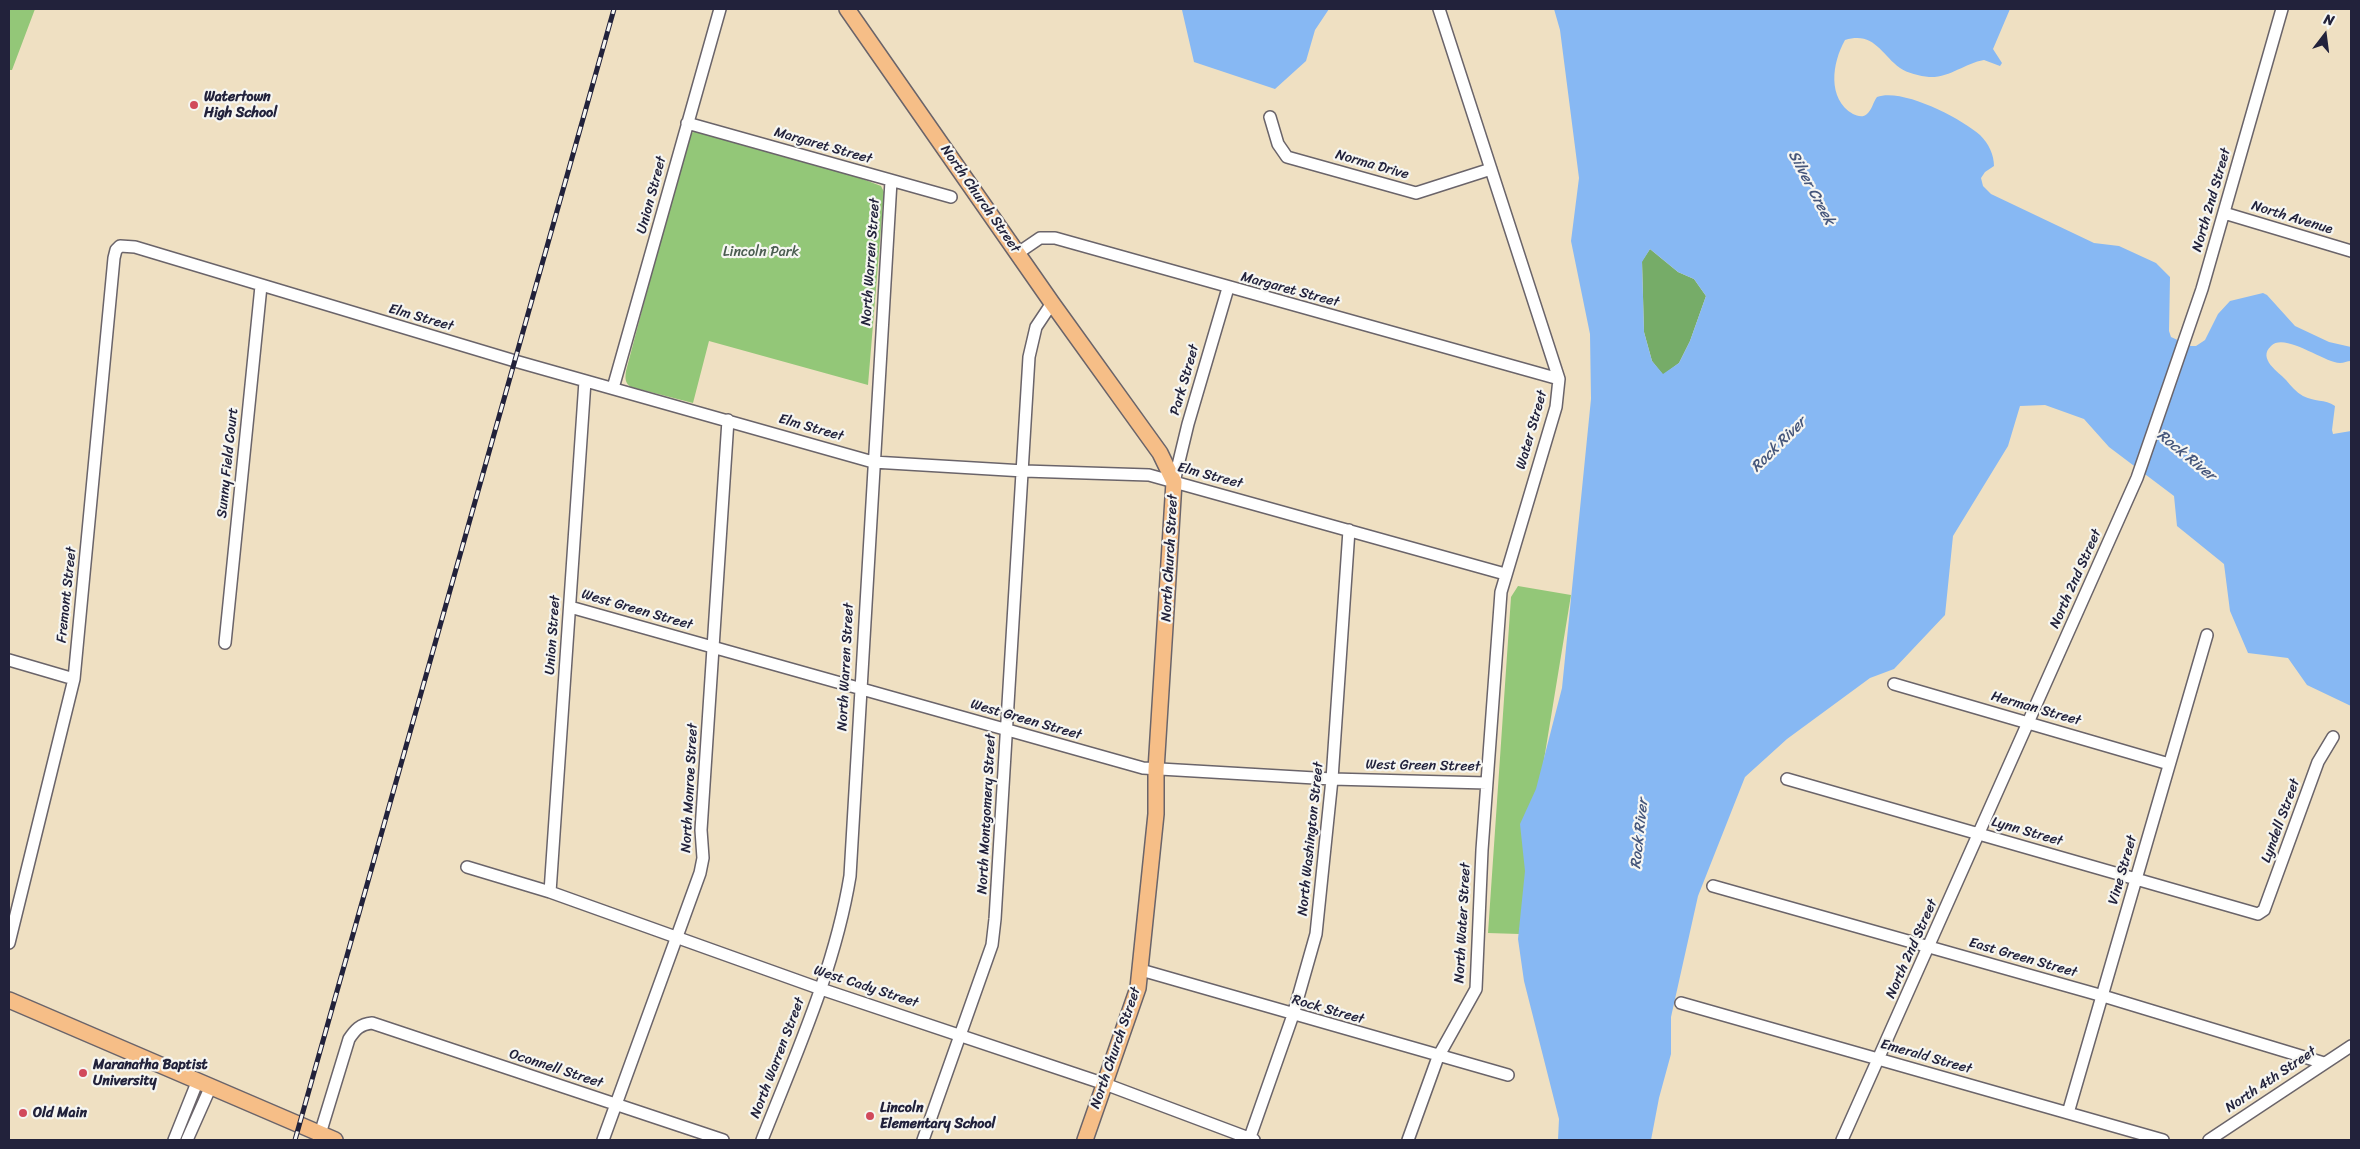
<!DOCTYPE html>
<html>
<head>
<meta charset="utf-8">
<style>
	body { margin:0 }
	#map { position:relative; width:2360px; height:1149px; overflow:hidden; background:#efe0c2; font-family:Sriracha,sans-serif }
	canvas { display:block }
	.frame { position:absolute; inset:0; border:10px solid #22223b; pointer-events:none }
	.north { position:absolute; left:2300px; top:10px; width:50px; height:50px; -webkit-text-stroke:4px #f6f6f2; paint-order:stroke; rotate:15deg; font-size:14px; font-weight:700; line-height:20px; text-align:center; color:#22223b }
	.north::after { content:''; display:block; margin:auto; width:18px; height:22px; background:#22223b; clip-path:polygon(50% 0,100% 100%,50% 72%,0 100%) }
</style>
</head>
<body>
<div id="map">
<canvas width="2360" height="1149"></canvas>
<div class="frame"></div>
<div class="north">N</div>
</div>
<script>
const c = document.querySelector('canvas').getContext('2d');
c.lineJoin = 'round';
function fill(path, color) { c.fillStyle = color; c.fill(path, 'evenodd'); }
function trace(path, color, width, dash) { c.strokeStyle = color; c.lineWidth = width; c.lineCap = dash ? 'butt' : 'round'; c.setLineDash(dash || []); c.stroke(path); }
function label(font, color, halo, rows, align = 'center') {
  c.font = font + ' Sriracha,sans-serif'; c.lineWidth = 4.5; c.setLineDash([]); c.textBaseline = 'middle'; c.strokeStyle = halo; c.fillStyle = color; for (const [text, x, y, turn = 0] of rows) {
    c.save(); c.translate(x, y); c.rotate((+turn || 0) * Math.PI / 180); c.textAlign = isNaN(turn) ? turn : align; if (halo) c.strokeText(text, 0, 0); c.fillText(text, 0, 0); c.restore();
  }
}
fill(new Path2D(`
	M9,9H35L12,70H9Z
	M697,131L860,178L881,186L884,192L868,385L709,341L693,403L631,387C625,383 625,379 626,371L687,140L691,133Z
	M1518,586L1571,595L1539,790L1519,934L1488,933L1511,597Z`), '#93c778');
fill(new Path2D(`
	M1650,249L1678,272L1694,279L1706,296L1690,341L1679,363L1663,375L1652,361L1644,332L1642,261Z`), '#76ac68');
fill(new Path2D(`
	M1179,9H1329L1315,30L1306,61L1275,89L1194,62L1182,10Z
	M1554,9H2010L1993,49L2002,63L2000,66L1984,60C1965,63 1950,78 1929,77C1920,76 1907,73 1900,68C1881,54 1874,31 1845,40C1832,63 1827,99 1853,114C1857,116 1863,118 1867,114C1872,110 1873,102 1877,97C1903,88 1960,118 1980,135C1989,144 1994,155 1994,166L1985,172L1981,178L1983,186L1991,194L2094,243L2119,246L2156,263L2170,277L2169,331L2171,337L2191,346H2196L2205,340L2218,314L2230,301L2263,293L2267,295L2295,326L2329,342L2351,347V361C2347,361 2344,363 2340,363C2324,363 2285,332 2271,346C2257,359 2279,372 2286,380C2291,386 2296,392 2303,396C2314,402 2325,399 2335,406L2332,430L2333,434L2351,431V706L2307,685L2288,658L2248,653L2230,611L2224,564L2177,526L2174,496L2109,447L2084,419L2045,405L2020,406L2008,446L1953,536L1945,615L1894,669L1870,678L1787,739L1745,777L1698,896L1671,1017V1054L1659,1098L1651,1140H1558L1559,1119L1524,981L1518,939L1525,871L1520,824L1536,789L1562,688L1591,399L1590,334L1571,241L1579,178L1560,30ZM1650,249L1678,272L1694,279L1706,296L1690,341L1679,363L1663,374L1652,361L1644,332L1642,262Z`), '#87b8f3');
const minor = new Path2D(`
	M1270,117L1278,144L1287,157L1416,193L1491,169
	M687,123L951,197
	M2224,213L2351,251
	M1018,253L1040,238H1055L1559,379
	M613,388L720,9
	M1174,482L1188,424L1228,288
	M570,607L1143,768L1332,779L1487,783
	M225,643L261,286
	M9,660L74,679
	M1894,684L2169,764
	M1787,779L2258,914L2264,910L2318,762L2333,737
	M467,867L550,892L821,989L1105,1084L1254,1140
	M1713,886L2103,996L2324,1063
	M550,892L585,381
	M9,943L74,679L114,258L116,250L120,246L135,247L515,361L873,462L1024,471L1149,475L1505,574
	M1141,970L1508,1075
	M1681,1003L2163,1140
	M2068,1113L2207,635
	M320,1134L349,1039C355,1030 360,1024 372,1023L723,1140
	M174,1140L198,1080
	M187,1140L211,1086
	M603,1140L700,873L703,858L701,830L728,420
	M762,1140C796,1054 835,968 850,876L891,181
	M923,1140L992,945L995,919L1029,357L1036,327L1052,303
	M1249,1140L1293,1015L1316,934L1332,779L1349,530
	M1408,1140L1438,1057L1476,989L1482,850L1501,592L1556,407L1559,379L1439,9
	M1842,1140L2137,478L2202,289L2282,9
	M2209,1140L2351,1046`);
const major = new Path2D(`
	M847,9L1052,303L1160,453L1174,482L1156,770V814L1138,988L1085,1140
	M9,1000L335,1140`);
trace(minor, '#6a646a', 14);
trace(major, '#6a646a', 18);
trace(minor, '#fff', 11);
trace(major, '#f6be87', 15);
const rail = new Path2D(`
	M295,1140L614,9`);
trace(rail, '#22223b', 5);
trace(rail, '#f6f6f2', 3, [9]);
for (const [x, y, r, color] of [
	[194,105,5,"#d1495b"],
	[83,1073,5,"#d1495b"],
	[23,1113,5,"#d1495b"],
	[870,1116,5,"#d1495b"]
]) { const dot = new Path2D(); dot.arc(x, y, r, 0, 2 * Math.PI); c.fillStyle = color; c.fill(dot); trace(dot, '#f6f6f2', 2); }
label('bold 14px', '#22223b', '#f6f6f2', [
	["Watertown",204,97],
	["High School",204,113],
	["Maranatha Baptist",93,1065],
	["University",93,1081],
	["Lincoln",880,1108],
	["Elementary School",880,1124],
	["Old Main",33,1113]
], 'left');
label('14px', '#22223b', '#f6f6f2', [
	["Margaret Street",823,146,16],
	["Norma Drive",1372,165,16],
	["Union Street",652,195,-75],
	["North Church Street",980,199,55],
	["North 2nd Street",2212,200,-74],
	["North Avenue",2292,218,17],
	["North Warren Street",871,262,-86],
	["Margaret Street",1290,290,15],
	["Elm Street",421,318,16],
	["Park Street",1185,380,-74],
	["Elm Street",811,428,16],
	["Water Street",1532,430,-74],
	["Sunny Field Court",228,463,-84],
	["Elm Street",1210,476,15],
	["North Church Street",1170,558,-87],
	["North 2nd Street",2076,579,-66],
	["Fremont Street",67,595,-84],
	["West Green Street",637,610,16],
	["Union Street",553,635,-86],
	["North Warren Street",846,667,-87],
	["Herman Street",2036,709,16],
	["West Green Street",1026,720,16],
	["West Green Street",1423,766,1],
	["North Monroe Street",690,788,-87],
	["North Montgomery Street",987,814,-87],
	["Lyndell Street",2281,821,-70],
	["Lynn Street",2027,832,16],
	["North Washington Street",1311,839,-84],
	["Vine Street",2123,870,-74],
	["North Water Street",1463,923,-87],
	["North 2nd Street",1912,949,-66],
	["East Green Street",2023,958,16],
	["West Cady Street",866,987,18],
	["Rock Street",1328,1010,16],
	["North Church Street",1116,1048,-71],
	["Emerald Street",1926,1057,16],
	["North Warren Street",778,1058,-69],
	["Oconnell Street",556,1069,18],
	["North 4th Street",2271,1080,-34]
]);
label('14px', '#4a5c50', '#f6f6f2', [
	["Lincoln Park",761,252]
]);
label('italic 15px', '#45567b', '#f6f6f2', [
	["Silver Creek",1811,188,62],
	["Rock River",1779,445,-45],
	["Rock River",2186,456,39],
	["Rock River",1640,834,-84]
]);
</script>
</body>
</html>
